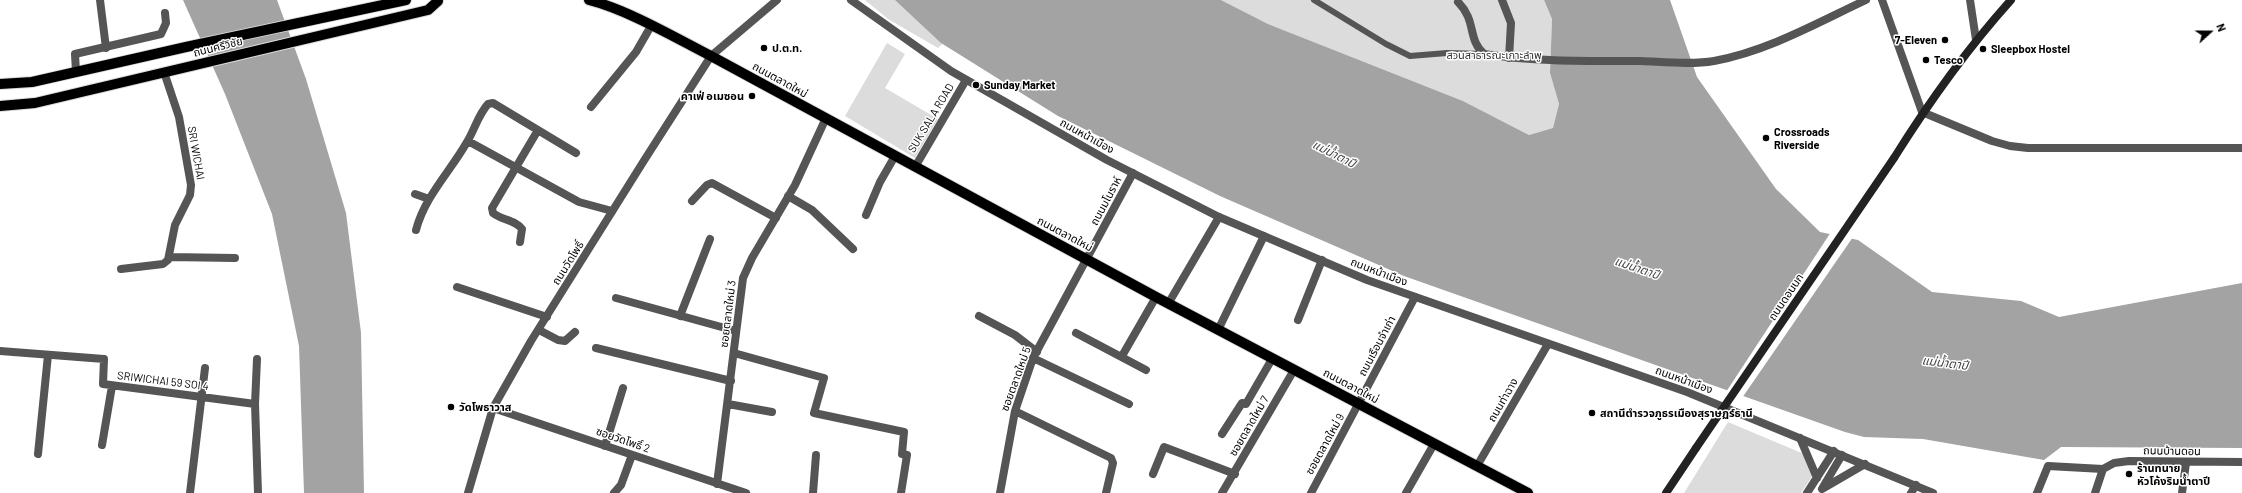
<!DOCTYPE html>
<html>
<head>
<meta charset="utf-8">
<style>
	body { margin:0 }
	#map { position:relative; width:2242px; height:493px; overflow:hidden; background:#fff; font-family:Barlow,sans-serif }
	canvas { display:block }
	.north { position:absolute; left:2190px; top:12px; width:40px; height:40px; -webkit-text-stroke:3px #fff; paint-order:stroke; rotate:69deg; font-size:11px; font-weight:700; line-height:16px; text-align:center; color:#000 }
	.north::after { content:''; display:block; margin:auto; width:14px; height:18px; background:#000; clip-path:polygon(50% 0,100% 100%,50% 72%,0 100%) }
</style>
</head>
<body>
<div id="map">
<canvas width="2242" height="493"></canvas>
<div class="north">N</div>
</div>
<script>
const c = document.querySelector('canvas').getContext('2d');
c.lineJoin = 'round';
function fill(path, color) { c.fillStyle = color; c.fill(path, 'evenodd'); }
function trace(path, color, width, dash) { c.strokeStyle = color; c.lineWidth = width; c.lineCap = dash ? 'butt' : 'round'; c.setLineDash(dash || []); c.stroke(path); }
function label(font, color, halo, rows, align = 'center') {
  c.font = font + ' Barlow,"Noto Sans Thai",sans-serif'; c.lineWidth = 3; c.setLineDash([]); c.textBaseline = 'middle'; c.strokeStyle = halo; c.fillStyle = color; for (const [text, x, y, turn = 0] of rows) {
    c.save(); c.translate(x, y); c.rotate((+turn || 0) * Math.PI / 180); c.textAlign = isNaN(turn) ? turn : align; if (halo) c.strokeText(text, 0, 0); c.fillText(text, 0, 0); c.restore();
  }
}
fill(new Path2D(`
	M865,0H910L948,39L938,48L888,19Z
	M1221,0H1544L1552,19L1550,73L1559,104L1553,128L1529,135L1463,101L1268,24Z
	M887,43L905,54L885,88L938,119L915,158L845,116Z
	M1728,422L1804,454L1813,475L1801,493H1684Z`), '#dcdcdc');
fill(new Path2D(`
	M183,0H277L306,79L346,213L361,333L364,493H304L299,346L272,214L225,94Z
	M895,0H1221L1268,24L1463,101L1529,135L1553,128L1559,104L1550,73L1552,19L1544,0H1670L1697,77L1776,189L1820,232L1858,240L1932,292L2021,301L2059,317L2242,283V448L2061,447L2044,460L1923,439L1864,437L1845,432L1404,276L1220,196L1058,116L941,43Z`), '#a3a3a3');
fill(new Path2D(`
	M1831,232L1853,237L1742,398L1726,392Z`), '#fff');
const primary = new Path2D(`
	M589,0C628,10 674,37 711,56L1156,297L1528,493
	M0,84L32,82L186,47L406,0
	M0,106L35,103L428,10L438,1`);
trace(primary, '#dbdbdb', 12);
trace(new Path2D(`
	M1314,0L1386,44L1410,56L1447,53L1484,54`), '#555', 6);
trace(new Path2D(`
	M100,0L106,48
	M1502,0L1511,23L1509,58
	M1882,0L1922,112L1992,141L2010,146L2028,148H2242
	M1970,0L1976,40
	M1458,2C1477,21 1467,39 1484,54C1536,62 1589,61 1641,61C1665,62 1691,65 1714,61C1768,51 1817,23 1866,0
	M76,72L75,54L161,34L166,23L165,13
	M591,107L636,52L651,26
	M468,141L579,202L612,211
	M915,167L966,80
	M415,194L429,199
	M788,196L812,210L853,249
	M692,201L707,185L712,183L776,218
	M866,215L880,182L895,156
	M416,230C425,196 450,172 467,142C475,129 478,115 488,104L493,103L576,153
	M520,242L522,229C516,220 501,220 493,213L492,208L538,130
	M169,257L235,258
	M121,269L163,264L168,260L175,225L190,195L191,185L179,117L164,72
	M457,287L547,317
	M616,298L736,331
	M1168,304L1219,217
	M680,316L710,239
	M979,316L1015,335L1037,352
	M1298,320L1322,260
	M539,330L558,340L565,341L575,332
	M1218,330L1264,236
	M1076,333L1146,370
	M596,348L731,381
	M0,351L104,359L103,384L255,404
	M734,353L824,378L814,413L904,432L902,454L907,455L901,493
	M1122,356L1156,297
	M1033,358L1129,404
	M257,359L255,404L258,493
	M728,404L772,412
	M493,408L746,493
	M1015,411L1111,458L1113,463L1106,493
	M1222,434L1242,403L1246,404L1272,359
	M1800,438L1817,478
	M102,445L112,386
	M605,446L623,388
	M38,454L48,355
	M1477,466L1548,344
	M2103,469L2114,463L2129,461L2242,462
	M1153,474L1164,447L1235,474
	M717,484L743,278L752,258L795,185L826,118
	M1823,487L1842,455
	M1822,489L1865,464
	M190,493L205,368
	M614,493L621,485L632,455
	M813,493L816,455
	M1000,493L1015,411L1033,358L1133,173
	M1222,493L1294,370
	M1311,493L1415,297
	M1406,493L1434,444
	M1807,493L1834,451
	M1911,493L1916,485
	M2037,493L2048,466L2103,469
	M2095,493L2103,469
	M2182,493L2186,463`), '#555', 8);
trace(new Path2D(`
	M851,0L951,71L1107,160L1219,217L1367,280L1687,392L1933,493
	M468,493L493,408L531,341L645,159L711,56L777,0`), '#555', 8);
trace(new Path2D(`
	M1894,158C1929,102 1967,49 2011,0
	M1666,493L1696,448`), '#222', 8);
trace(primary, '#000', 10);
trace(new Path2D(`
	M1696,448L1894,158`), '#222', 8);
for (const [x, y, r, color] of [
	[1945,40,4,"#000"],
	[764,48,4,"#000"],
	[1983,49,4,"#000"],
	[1926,60,4,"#000"],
	[976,85,4,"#000"],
	[752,96,4,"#000"],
	[1766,138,4,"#000"],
	[451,407,4,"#000"],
	[1592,413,4,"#000"],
	[2129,474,4,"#000"]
]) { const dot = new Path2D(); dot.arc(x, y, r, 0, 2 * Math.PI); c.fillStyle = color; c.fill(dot); trace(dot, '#fff', 1.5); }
label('bold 11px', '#000', '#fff', [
	["7-Eleven",1937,40,"right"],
	["ป.ต.ท.",772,48],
	["Sleepbox Hostel",1991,49],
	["Tesco",1934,60],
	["Sunday Market",984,85],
	["คาเฟ่ อเมซอน",744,96,"right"],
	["Crossroads",1774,132],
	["Riverside",1774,145],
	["วัดโพธาวาส",459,407],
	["สถานีตำรวจภูธรเมืองสุราษฏร์ธานี",1600,413],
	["ร้านทนาย",2137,468],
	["หัวโค้งริมน้ำตาปี",2137,481]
], 'left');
label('11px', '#000', '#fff', [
	["ถนนศรีวิชัย",218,47,-14],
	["ถนนตลาดใหม่",780,80,29],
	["SUK SALA ROAD",931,118,-59],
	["ถนนหน้าเมือง",1087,136,29],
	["SRI WICHAI",196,153,80],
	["ถนนมโนราห์",1106,201,-62],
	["ถนนตลาดใหม่",1065,234,28],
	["ถนนวัดโพธิ์",568,263,-58],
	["ถนนหน้าเมือง",1379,272,21],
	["ถนนดอนนก",1786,297,-56],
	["ซอยตลาดใหม่ 3",728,314,-83],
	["ถนนเรือนจำเก่า",1377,346,-62],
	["ซอยตลาดใหม่ 5",1016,379,-70],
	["ถนนหน้าเมือง",1684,380,20],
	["SRIWICHAI 59 SOI 4",163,381,7],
	["ถนนตลาดใหม่",1351,386,28],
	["ถนนท่าฉาง",1503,400,-60],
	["ซอยตลาดใหม่ 7",1249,426,-60],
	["ซอยวัดโพธิ์ 2",623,440,19],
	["ซอยตลาดใหม่ 9",1325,444,-61],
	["ถนนบ้านดอน",2172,451,1]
]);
label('11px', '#333', '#fff', [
	["สวนสาธารณะเกาะลำพู",1494,55]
]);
label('italic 12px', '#444', '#fff', [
	["แม่น้ำตาปี",1334,154,27],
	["แม่น้ำตาปี",1637,268,19],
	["แม่น้ำตาปี",1945,363,7]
]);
</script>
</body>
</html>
